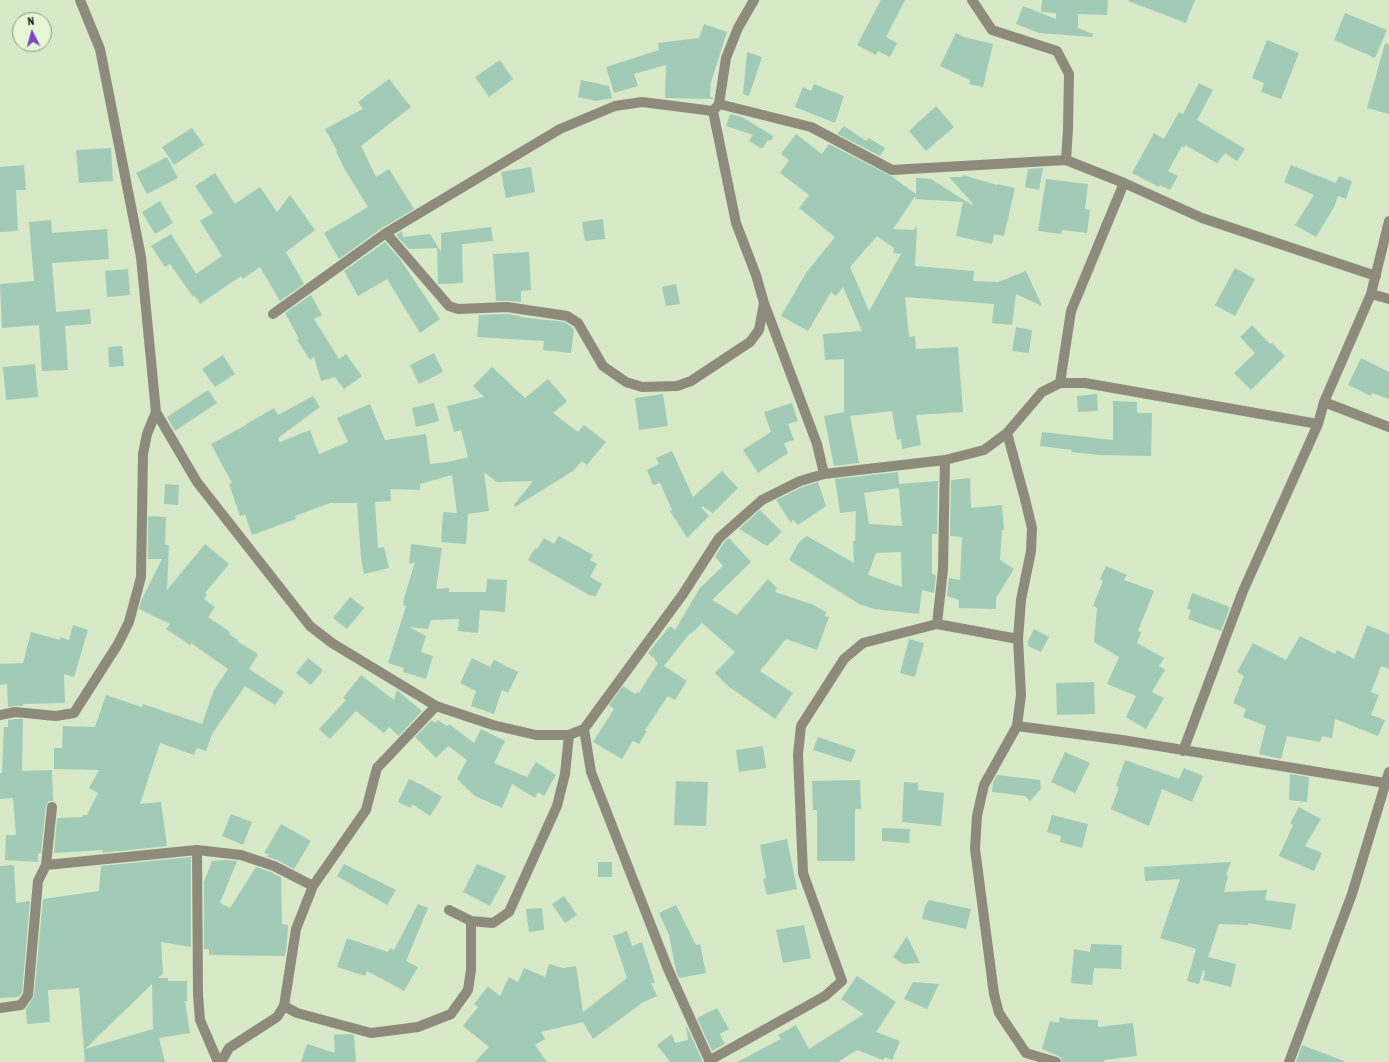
<!DOCTYPE html>
<html>
<head>
<meta charset="utf-8">
<style>
	body { margin:0 }
	#map { position:relative; width:1389px; height:1062px; overflow:hidden; background:#d7e9c7; font-family:"Archivo Narrow",sans-serif }
	canvas { display:block }
	.north { position:absolute; left:12px; top:12px; width:40px; height:40px; box-sizing:border-box; background:#e4f6d4; border:1px solid #8d9a81; border-radius:50%; rotate:354deg; font-size:11px; font-weight:700; line-height:16px; text-align:center; color:#0a1005 }
	.north::after { content:''; display:block; margin:auto; width:14px; height:18px; background:#7c48bf; clip-path:polygon(50% 0,100% 100%,50% 72%,0 100%) }
</style>
</head>
<body>
<div id="map">
<canvas width="1389" height="1062"></canvas>
<div class="north">N</div>
</div>
<script>
const c = document.querySelector('canvas').getContext('2d');
c.lineJoin = 'round';
function fill(path, color) { c.fillStyle = color; c.fill(path, 'evenodd'); }
function trace(path, color, width, dash) { c.strokeStyle = color; c.lineWidth = width; c.lineCap = dash ? 'butt' : 'round'; c.setLineDash(dash || []); c.stroke(path); }
fill(new Path2D(`
	M881,0H905L886,37L897,43L890,57L878,51L876,55L857,45Z
	M1042,0H1108L1107,15L1078,14V28L1093,34L1092,37L1039,33L1016,24L1023,6L1056,19V13L1041,12Z
	M1129,0H1195L1186,23L1128,1Z
	M1345,13L1387,30L1375,58L1334,40Z
	M704,24L727,32L711,82L710,96L713,98V99L665,98L666,65L634,74L638,86L614,93L606,67L659,50L658,43L699,38Z
	M956,33L964,37L993,44L983,87L969,84L970,80L940,66Z
	M1267,40L1299,53L1281,99L1261,92L1264,83L1252,78Z
	M1385,43L1389,44V114L1367,108Z
	M747,52L762,57L749,96L743,94Z
	M500,60L513,79L489,97L475,77Z
	M389,79L411,107L361,146L376,177L389,169L414,209L382,228L339,259L324,233L368,207L344,168L336,151H337L325,129L363,109L358,102Z
	M581,80L609,86L612,98L596,101L578,97Z
	M1199,83L1213,90L1197,120L1245,149L1237,161L1225,153L1217,163L1185,145L1184,148L1182,146L1168,171L1178,176L1170,190L1160,185L1159,187L1132,173L1154,133L1164,139L1179,112L1183,114Z
	M814,84L844,96L835,123L795,107L803,87L811,91Z
	M936,106L954,127L926,151L909,131Z
	M730,114L742,117L773,136L771,141L768,140L762,149L749,141L753,135L726,126Z
	M844,126L866,141L869,138L885,148L880,156L837,134Z
	M192,128L204,145L174,165L162,147Z
	M796,134L822,154L829,144L891,176L916,194V178L931,179L972,205L973,204L949,177H962L963,175L997,185V184L1015,188L1004,236L994,234L992,244L956,236L963,202L915,199L916,195L893,229L914,230L917,225L915,266L974,271L973,281L998,282L1026,271L1042,306L1016,294L1012,325L992,323L994,304L905,297L909,337L915,336L916,349L958,347L963,412L916,415L921,445L902,449L901,439L897,440L892,411L850,416L859,463L834,466L824,416L844,412V359L825,360L823,334L862,331L843,287L836,296L831,292L808,331L781,316L806,273L835,237L799,208L809,195L780,173L789,160L781,154ZM877,236L894,248L893,253L901,254L869,311L850,267Z
	M111,148L113,181L79,183L76,150Z
	M167,157L178,178L147,194L136,173Z
	M24,165L26,190H16L18,231L0,232V167Z
	M1291,165L1336,183L1339,176L1352,181L1346,199L1338,196L1334,207L1316,237L1295,225L1314,195L1284,182Z
	M531,167L535,192L506,198L501,172Z
	M1043,168L1039,190L1025,187L1028,169Z
	M215,173L235,204L260,187L277,212L290,195L315,230L286,252L304,284L280,301L260,267L243,279L241,276L200,304L194,295L193,297L170,264L165,267L151,246L171,234L196,274L222,256L200,221L213,213L195,186Z
	M1046,179L1088,184L1085,209L1090,210L1087,233L1062,230L1061,234L1038,231Z
	M160,201L173,223L155,234L142,212Z
	M603,219L605,239L585,241L582,222Z
	M51,220L52,233L107,229L109,259L52,263L56,312L90,309L91,324L65,326L68,370L42,371L39,325L2,328L0,284L34,281L29,222Z
	M491,227L493,241L462,244L463,283L438,284L437,248L409,249L396,235L402,231L403,237L430,234L441,252V233Z
	M385,242L400,259L440,319L420,333L387,279L358,296L344,271Z
	M529,252L531,290L521,291V302L508,301H496L493,254Z
	M1235,268L1255,279L1235,316L1215,305Z
	M128,269L130,295L107,297L105,271Z
	M676,284L680,304L666,306L662,287Z
	M311,295L322,315L314,319L339,359L346,354L362,376L344,389L335,377L321,381L314,357L310,360L297,340L299,339L285,313Z
	M507,314L520,316V317L565,322L574,329L571,353L543,350L544,341L477,337L479,315Z
	M1252,325L1270,344L1272,343L1285,356L1251,390L1234,373L1255,353L1240,337Z
	M1016,327L1032,330L1029,353L1012,351Z
	M122,346L124,366L109,367L108,347Z
	M434,353L443,372L419,384L410,365Z
	M223,355L235,374L215,387L202,369Z
	M1361,358L1389,372V399L1372,393L1371,396L1348,385Z
	M35,364L38,397L6,400L3,367Z
	M492,367L525,398L548,379L567,401L553,413L578,432L584,425L606,442L587,465L582,461L573,471L515,507L514,505L533,481L497,482L484,472L489,511L468,514L466,544L441,542L443,512L457,513L452,475L420,484V490L390,489L391,501L375,502L378,548L384,547L389,568L364,574L361,558L357,503H330L295,516L296,519L252,535L245,514L240,516L229,484L232,483L211,444L246,425H245L274,408L278,415L313,396L320,407L278,438L280,442L310,430L319,454L348,442L337,418L370,404L385,440L426,434L430,464L448,462L468,457L461,430L454,432L447,406L484,397L473,386Z
	M208,390L217,403L175,431L167,417Z
	M663,394L668,426L639,430L635,398Z
	M1097,394L1098,411L1078,412L1077,396Z
	M1113,401L1137,402V413H1152L1151,456L1100,455L1071,452L1072,450L1040,446L1042,432L1113,440Z
	M434,403L439,421L416,427L412,408Z
	M792,403L798,421L788,424L794,440L784,443L788,453L758,473L743,450L771,432L764,412Z
	M672,451L693,497L722,471L738,488L713,513L702,506L701,507L709,516L687,538L670,511L672,510L660,483L653,485L647,470L659,464L656,458Z
	M898,472L899,484L938,481L937,534H932V574L936,575L934,593L922,590L919,614L874,609L859,604L789,560L799,542L807,536L854,563L853,541H855L856,511L840,513L835,479ZM899,488L902,526L869,524L864,493ZM901,552L902,587L868,575L876,553Z
	M970,478L971,508L1002,505L1004,530H1002L1000,560L1014,569L996,598V609L959,608V600L947,596L949,578L960,580L962,537L950,536L951,480Z
	M818,482L826,506L798,525L793,520L791,523L776,500L802,487Z
	M165,484L179,485L178,505L164,504Z
	M760,510L782,532L767,546L739,529Z
	M148,516L166,517L165,545H169L167,590L205,544L229,564L205,593L207,595L204,599L215,607L208,617L230,632L229,634L238,640L237,641L258,654L249,669L284,692L275,705L245,686L212,734L206,751L197,748L194,755L160,743L140,804L161,802L167,846L102,853L103,850L54,853L57,818L83,817V815H87L98,793L89,788L99,770L54,769V748H62L63,726L95,727L106,695L142,707L143,704L202,724L214,690L228,669L191,643L190,645L166,629L170,624L139,609L141,601L162,559H148Z
	M559,536L593,555L590,560L597,564L590,577L602,584L595,597L592,595L591,596L528,560L535,548L537,549L544,538L554,544Z
	M729,538L751,562L712,600L737,615L768,579L777,588L775,592L814,605L826,612L825,616L829,617L817,650L786,639L760,671L793,693L775,719L728,686L715,673L735,652L702,623L691,634L690,633L664,666L687,681L675,700L668,696L645,730L647,731L639,744L633,741L622,759L593,742L614,709L609,705L623,686L635,694L636,692L639,693L658,663L655,661L656,660L648,653L670,626L675,630L700,588L723,566L715,557L724,542Z
	M411,544L442,548L436,589L449,588V592H486L487,579L507,580L505,612L480,610L478,633L458,631L459,619L431,620L428,629L409,627L426,636L421,652L433,656L426,679L403,672L404,668L388,663L406,606L403,605L404,598L415,562L409,564Z
	M1106,566L1127,575L1124,580L1154,591L1138,631L1141,632L1137,643L1164,658L1159,666L1165,670L1152,692L1164,698L1146,729L1126,717L1136,696L1107,684L1119,657L1094,642L1097,608L1093,606L1103,581L1100,579Z
	M1192,593L1230,607L1221,631L1188,619L1191,610L1187,609Z
	M350,597L364,608L347,629L333,618Z
	M73,625L88,630L74,677L64,674L65,703L23,704V706H15L8,707L7,684L0,685V664L23,663L31,632L60,640V637L69,640Z
	M1367,625L1389,634V669L1381,666L1371,692L1379,695L1371,715L1385,720L1378,736L1335,719L1332,738L1322,736L1320,742L1287,736L1281,759L1259,754L1266,726L1243,717L1246,709L1233,703L1244,676L1237,672L1253,643L1286,660L1300,636L1335,654L1337,650L1354,659Z
	M1034,629L1049,637L1041,652L1028,646L1029,644L1027,643Z
	M909,639L924,643L915,677L900,673Z
	M308,658L323,670L311,685L296,673Z
	M472,658L490,667L494,660L518,672L508,693L502,690L494,714L471,706L476,691L460,683Z
	M361,675L394,700L397,690L422,711L399,736L389,727L384,733L356,711L330,739L319,729L346,700L343,698Z
	M1094,682L1095,714L1057,715L1056,683Z
	M15,719H23L22,771L52,770L53,801H49L46,806L41,853L38,854V862L5,860L6,835H16L13,798L0,799V773H2L4,727H8V720Z
	M432,720L435,723L438,720L447,726L449,724L474,743L481,729L505,741L494,763L527,777L536,762L556,775L544,796L538,792L535,798L512,784L502,808L475,796L457,779L467,760L448,746L436,758L415,737Z
	M818,737L856,750L851,762L813,750Z
	M763,746L766,768L739,772L736,750Z
	M1065,752L1090,763L1075,793L1051,782Z
	M1125,760L1179,779L1184,768L1203,776L1192,802L1162,789L1149,826L1111,809L1119,787L1116,786Z
	M1290,774L1309,777L1307,802L1289,800Z
	M997,775L1040,780L1041,789L1030,801L1025,796L992,792L993,782Z
	M409,779L422,785L442,797L430,816L412,804L411,808L398,802Z
	M860,780L861,809H855V861H817V810H813L812,781Z
	M676,781L708,782L706,826L674,825Z
	M904,782L918,783V790L944,793L941,826L902,822Z
	M1299,807L1321,819L1305,846L1322,853L1314,871L1279,856L1293,825L1290,823Z
	M231,814L252,822L243,845L222,836Z
	M1052,815L1088,824L1082,848L1060,842L1061,836L1047,832Z
	M281,824L311,841L294,869L277,860L265,856L271,855L264,853Z
	M882,828L910,829L909,843L882,841Z
	M787,839L797,889L767,895L763,879L766,878L760,845Z
	M191,857V947L161,942L163,973L158,978H168V981H187V1001H185L190,1033L159,1038L165,1062H85L79,988L48,990L50,1022L27,1024L26,1009L34,996L43,899L99,891L101,866ZM152,984L153,1029L85,1049Z
	M226,860L237,861L220,903L230,908L256,867L271,872L281,877L282,924L288,925L287,942L285,956L209,955V949H204V882L212,861Z
	M598,862H612V877H598Z
	M1231,862L1226,875L1228,876L1224,892L1267,890L1265,900L1296,904L1291,930L1248,923V925L1219,924L1208,957L1236,964L1231,987L1203,980L1205,971L1203,970L1199,984L1187,981L1196,949L1160,938L1180,879L1145,881L1144,867Z
	M344,864L396,890L387,905L337,876Z
	M477,864L506,876L490,906L463,892Z
	M14,865L16,903L30,901L22,993L18,997L0,998V866Z
	M564,896L577,915L565,923L552,904Z
	M929,900L971,909L966,929L922,919L925,906Z
	M418,904L428,908L406,961L418,967L404,991L367,971L365,976L337,967L347,938L388,952L390,948L394,950Z
	M676,905L696,945L700,944L706,973L679,978L676,971L669,935L659,913Z
	M542,908L544,930L529,932L526,909Z
	M804,925L811,958L783,963L776,930Z
	M627,931L632,946L642,942L655,983H651L657,996L642,1003L593,1039L583,1022L541,1032L545,1039L535,1045L547,1062H475L489,1047L463,1026L478,1007L474,1004L488,986L500,996L509,977L518,982L524,968L545,977L549,964L563,968L576,966L583,1012L627,978L613,936Z
	M907,936L920,963L903,964L893,957Z
	M1091,944L1122,945L1121,969L1094,968L1092,985L1071,983L1074,949L1090,952Z
	M857,976L896,1002L876,1032L900,1041L892,1060L885,1057L883,1060L857,1050L838,1062H737L781,1039L778,1035L796,1025L809,1049L864,1014L841,999Z
	M913,982L939,984L927,1009L904,999Z
	M717,1008L729,1029L720,1034L725,1044L712,1051L697,1018Z
	M1060,1017L1067,1019L1098,1020V1027L1133,1023L1137,1056L1104,1060L1105,1062H1062L1061,1058L1058,1056L1042,1049L1050,1021L1059,1023Z
	M686,1025L703,1062H670L657,1045L672,1034L675,1043L688,1040Z
	M349,1034L354,1035L356,1062H301L307,1044L335,1053L334,1035Z
	M1302,1045L1344,1061V1062H1296Z`), '#a2cbb7');
trace(new Path2D(`
	M80,0L100,49L141,257L156,412L197,482L310,626L332,643L436,706L493,725L536,735H569L584,729L683,594L719,538L762,500L800,481L824,474L945,460L984,450L1007,433L1042,392L1060,383H1085L1318,424
	M972,0L992,30L1057,51L1069,74L1068,129L1066,160
	M719,104L811,127L892,170L1066,160L1124,183L1202,218L1376,276
	M713,111L736,223L756,275L764,303L817,444L824,474
	M386,233L449,306L458,309L507,307L567,316L578,323L603,366L626,382L642,387L677,386L691,381L750,342L759,330L764,303
	M1371,294L1389,299
	M273,314L386,233L560,129L615,106L642,102L713,111L719,104L726,58L738,28L754,0
	M1060,383L1071,311L1124,183
	M1324,402L1389,427
	M1007,433L1025,499L1032,528L1031,551L1021,600L1018,639L1021,695L1017,726L984,785L977,816L975,849L994,994L999,1013L1026,1053L1056,1062
	M937,624L943,569L945,460
	M0,715L15,712L56,716L74,713L118,644L129,622L141,577L143,454L147,434L156,412
	M1017,726L1122,740L1385,783
	M584,729L591,772L668,969L710,1062
	M1183,751L1243,591L1318,424L1324,402L1371,294L1389,221
	M197,850L198,995L200,1020L218,1062
	M46,865L52,807
	M449,910L471,921L493,923L509,912L557,806L565,774L569,735
	M284,1006L297,1013L371,1033L418,1027L451,1014L468,990L471,970V921
	M0,1008L21,1005L28,995L38,881L46,865L197,850L241,855L274,866L313,886
	M710,1060L825,996L842,981L803,873L798,754L801,726L844,659L863,643L937,624L1018,639
	M221,1062L229,1048L277,1017L284,1006L296,929L313,886L366,810L377,768L436,706
	M1289,1062L1352,894L1389,772`), '#8f8b7c', 10);
</script>
</body>
</html>
